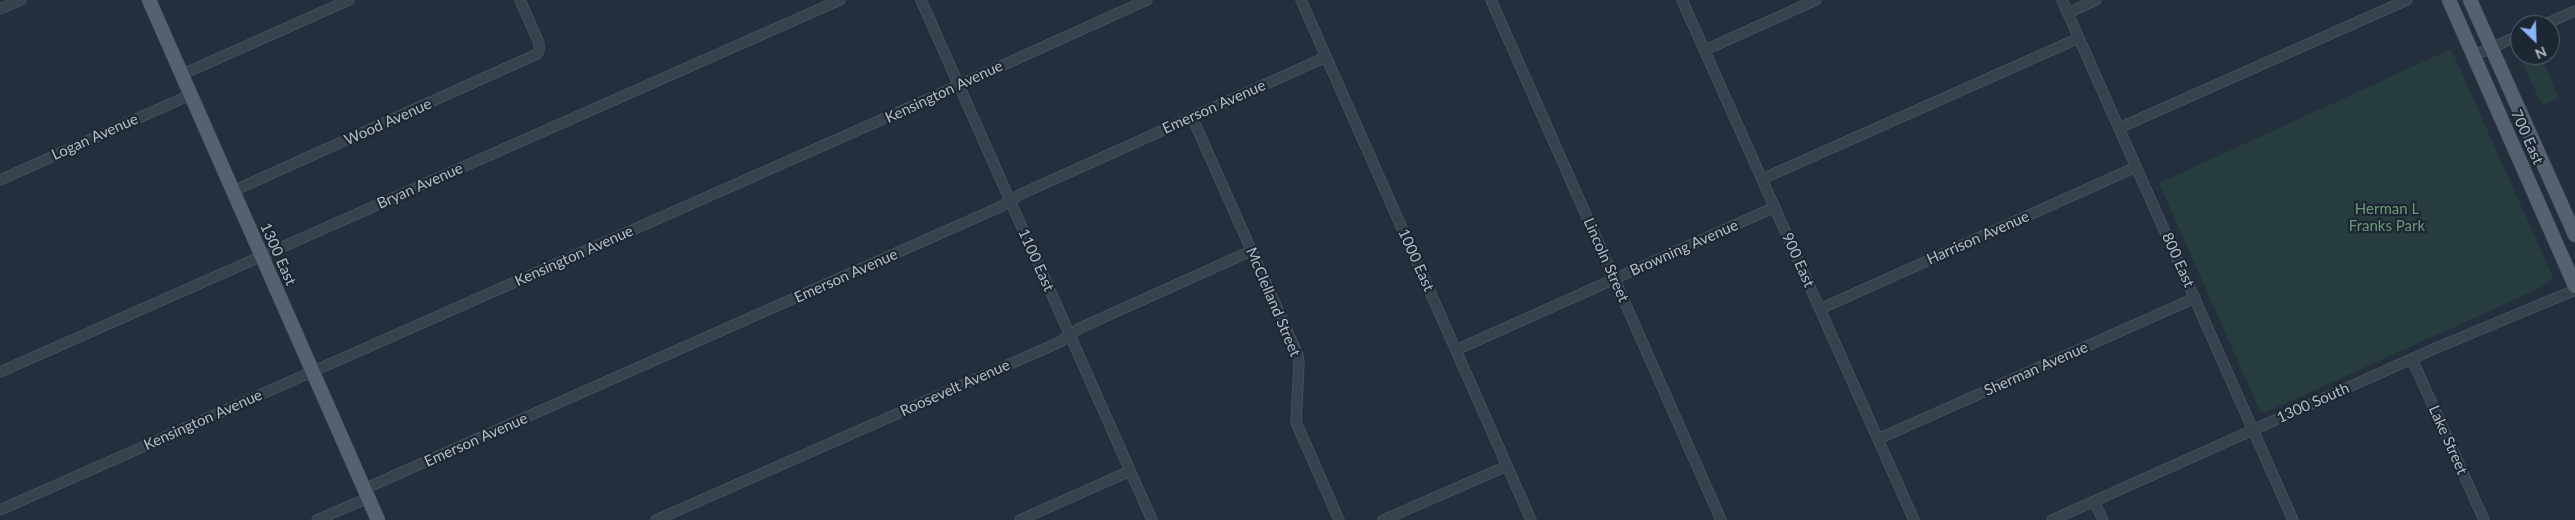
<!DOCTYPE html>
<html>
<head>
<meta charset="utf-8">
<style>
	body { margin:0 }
	#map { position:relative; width:2575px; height:520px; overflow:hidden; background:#242f3e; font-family:Lato,sans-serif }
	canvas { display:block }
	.north { position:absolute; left:2510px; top:15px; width:50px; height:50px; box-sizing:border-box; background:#1d2633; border:1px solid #59626f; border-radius:50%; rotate:156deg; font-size:14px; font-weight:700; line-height:20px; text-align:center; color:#b4bcc9 }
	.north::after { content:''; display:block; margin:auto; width:18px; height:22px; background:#8ab4f8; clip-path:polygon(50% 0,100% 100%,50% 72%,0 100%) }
</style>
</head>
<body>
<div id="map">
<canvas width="2575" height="520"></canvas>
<div class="north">N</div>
</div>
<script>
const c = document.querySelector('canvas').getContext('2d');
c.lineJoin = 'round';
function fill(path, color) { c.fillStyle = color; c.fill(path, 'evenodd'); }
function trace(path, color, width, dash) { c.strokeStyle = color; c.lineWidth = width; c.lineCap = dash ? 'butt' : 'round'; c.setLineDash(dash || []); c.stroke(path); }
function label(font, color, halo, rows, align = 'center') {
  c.font = font + ' Lato,sans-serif'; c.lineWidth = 4.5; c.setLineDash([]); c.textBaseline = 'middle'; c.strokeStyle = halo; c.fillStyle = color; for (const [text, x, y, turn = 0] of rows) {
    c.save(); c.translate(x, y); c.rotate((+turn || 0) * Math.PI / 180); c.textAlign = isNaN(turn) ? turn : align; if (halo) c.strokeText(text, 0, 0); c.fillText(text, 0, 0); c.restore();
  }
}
fill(new Path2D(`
	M2451,49L2552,275V279L2538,289L2264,413L2260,411L2159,183Z
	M2520,50V55H2540L2559,98L2542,106L2518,52Z`), '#263c3f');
const minor = new Path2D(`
	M921,0L1152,520
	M1301,0L1531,520
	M1491,0L1721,520
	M1682,0L1914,520
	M2062,0L2293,520
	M0,9L21,0
	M2068,13L2096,0
	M2543,25L2575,11
	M1705,50L1816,0
	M2473,56L2520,35
	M181,75L349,0
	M1192,117L1298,355L1299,364L1296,422L1339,520
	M2119,128L2407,0
	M1762,179L2079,38
	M0,180L190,95
	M233,191L537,54L539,51V43L520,0
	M1820,309L2136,167
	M1456,350L1775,207
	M2412,359L2484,520
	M0,372L840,0
	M1878,439L2195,298
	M364,489L1000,207L1021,194L1326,57
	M2094,501L2103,520
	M0,510L926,100L1147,0
	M317,520L368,498
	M656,520L1060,342L1080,328L1251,251
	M1020,520L1130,471
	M1383,520L1507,466
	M2052,520L2436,348L2575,290`);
const major = new Path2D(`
	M149,0L378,520
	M2449,0L2575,286
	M2470,0L2575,235`);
trace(minor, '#565f6c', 11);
trace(major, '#414a57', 15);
trace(minor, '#38414e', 10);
trace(major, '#56606e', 14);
label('15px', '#b4bcc9', '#1d2633', [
	["Kensington Avenue",944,92,-25],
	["Emerson Avenue",1214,107,-24],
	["Wood Avenue",388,122,-24],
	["Logan Avenue",95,137,-24],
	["700 East",2527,137,66],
	["Bryan Avenue",420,186,-24],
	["Harrison Avenue",1978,238,-24],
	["Browning Avenue",1684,248,-24],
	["1300 East",278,254,66],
	["Kensington Avenue",574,256,-24],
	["1100 East",1036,260,66],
	["1000 East",1416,260,66],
	["Lincoln Street",1606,260,66],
	["900 East",1798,260,66],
	["800 East",2178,260,66],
	["Emerson Avenue",846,276,-24],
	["McClelland Street",1273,302,67],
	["Sherman Avenue",2036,369,-24],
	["Roosevelt Avenue",955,388,-24],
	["1300 South",2313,403,-24],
	["Kensington Avenue",203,420,-24],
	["Emerson Avenue",476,440,-24],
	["Lake Street",2448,440,66]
]);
label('15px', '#6b9a76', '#1d2633', [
	["Herman L",2387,209],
	["Franks Park",2387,226]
]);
</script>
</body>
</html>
